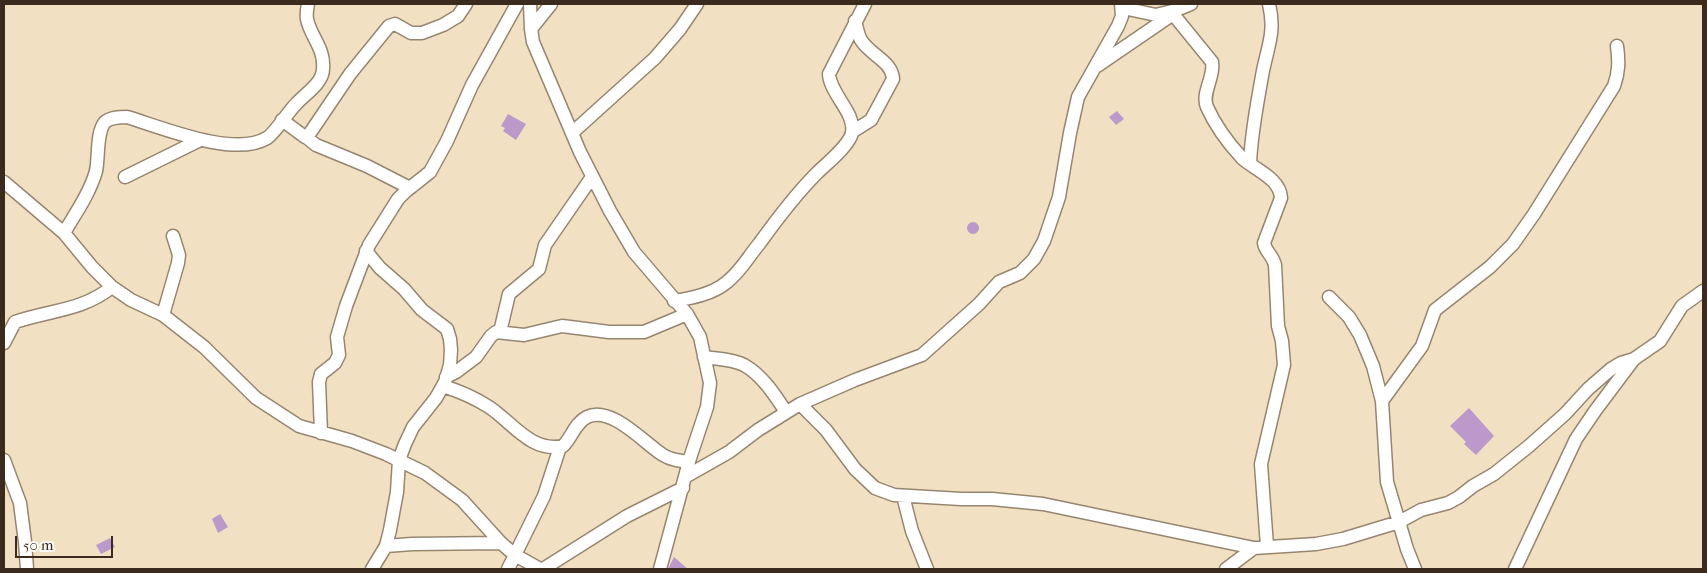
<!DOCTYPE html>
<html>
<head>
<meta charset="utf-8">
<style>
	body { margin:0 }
	#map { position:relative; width:1707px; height:573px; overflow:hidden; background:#f1e1c2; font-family:"IM FELL French Canon",serif }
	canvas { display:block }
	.frame { position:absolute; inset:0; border:5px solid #3b2a1e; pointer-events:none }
	.scale { position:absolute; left:15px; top:536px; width:98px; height:22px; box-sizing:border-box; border:2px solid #3b2a1e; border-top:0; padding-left:6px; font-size:15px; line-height:18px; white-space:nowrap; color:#3b2a1e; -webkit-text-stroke:4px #fdfcf7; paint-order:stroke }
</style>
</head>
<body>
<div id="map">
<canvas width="1707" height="573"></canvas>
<div class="frame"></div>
<div class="scale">50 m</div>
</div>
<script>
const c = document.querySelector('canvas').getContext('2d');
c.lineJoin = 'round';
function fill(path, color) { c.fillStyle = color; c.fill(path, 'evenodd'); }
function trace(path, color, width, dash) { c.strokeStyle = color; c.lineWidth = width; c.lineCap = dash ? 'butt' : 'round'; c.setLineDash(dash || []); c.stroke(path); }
fill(new Path2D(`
	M1117,111L1124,119L1116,125L1109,117Z
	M508,114L526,124L516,140L503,131L505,128L501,126Z
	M967 228a6 6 0 1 1 12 0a6 6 0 1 1-12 0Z
	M1469,408L1494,436L1476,455L1464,444L1466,442L1450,426Z
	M220,514L228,527L218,533L212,519Z
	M110,538L115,547L101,554L96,545Z
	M674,557L688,569H668Z`), '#bb99ca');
const minor = new Path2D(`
	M530,4L531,29L533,42L580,152L610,211L634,252L687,314L700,337L710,383L707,407L690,458L660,569
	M1123,8L1156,15L1176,10L1191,4
	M1176,10L1173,14L1212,62C1215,77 1201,93 1207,107C1215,125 1229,144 1242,158C1255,170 1280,178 1281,198L1264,243C1265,251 1273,256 1275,265L1278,326L1282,341L1284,365L1261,464L1267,546
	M531,29L551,4
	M1097,66L1173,14
	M282,120L305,137L308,136L350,74L389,26L395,24L411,33H422L443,25L458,16L466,4
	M852,132L871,120L893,79C892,61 870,55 861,40C858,35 857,28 855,21
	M572,133L655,58L680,29L697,4
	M306,137L316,145L367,166L410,188
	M1250,164C1251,134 1257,105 1262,76C1267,47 1276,34 1269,4
	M125,177L200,140
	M4,182L64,233L92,267L112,287L131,300L163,315L204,347L256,398L299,426L352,441L386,454L425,473L462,500L501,543L515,555L540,569
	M64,233C75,214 90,193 96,171C99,158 96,132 105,122C111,117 120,117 127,117C161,127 234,158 267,138C275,133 288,112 296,104C305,94 323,83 323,69C325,48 310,36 307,19C306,14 307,9 308,4
	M366,251L380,268L404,289L422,310L447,329L450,339L451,350L450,365L445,382L436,398L413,427L405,444L399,460L397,492L390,530L386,546L372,569
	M1329,297L1349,317L1360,335L1373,366L1382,401L1387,482L1407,549L1415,569
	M674,301C692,298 713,294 727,282C741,271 748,257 759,244C777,219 795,195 817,173C826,164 849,146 852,133C856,113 830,94 829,74L865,4
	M163,315L178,263L179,255L173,236
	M500,332L509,294L539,269L545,245L592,177
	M4,343L15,322C50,310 82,311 112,287
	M704,357C717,359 732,359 744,365C762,375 775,395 786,412
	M446,377L456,372L476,357L491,336L496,332L524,335L562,326L609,332H644L687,314
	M443,386C459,391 475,398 489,407C512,422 531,453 563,446C572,437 575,423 587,417C611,405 644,443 663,455C671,460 680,461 689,462
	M1382,401L1422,346L1435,310L1490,267L1513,244L1534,214L1614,86C1619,72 1619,61 1617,46
	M800,404L826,430L855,469L875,488L894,495L961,499H992L1043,504L1254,548L1316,544L1343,539L1399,522L1421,510L1448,503L1459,497L1473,486L1494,474L1529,446L1565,414L1588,389L1611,369L1621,363L1634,359L1660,341L1682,306L1703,291
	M321,433L319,382L321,374L335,363L339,355L337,337L346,306L369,245L398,199L406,191L430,172L447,141L472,85L517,4
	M4,460L20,503L25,542L27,569
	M685,477L729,452L758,430L800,404L855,380L922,355L979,304L999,282L1020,273L1034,259L1044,241L1059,197L1070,133L1078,97L1118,26L1122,16L1121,4
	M903,496L912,531L927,569
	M386,546L412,544L501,543
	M508,569L544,496L560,447
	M543,569L627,516L683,488
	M1226,569L1254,548
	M1515,569L1576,439L1595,411L1634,359`);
trace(minor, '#968670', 15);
trace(minor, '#fff', 12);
</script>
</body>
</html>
